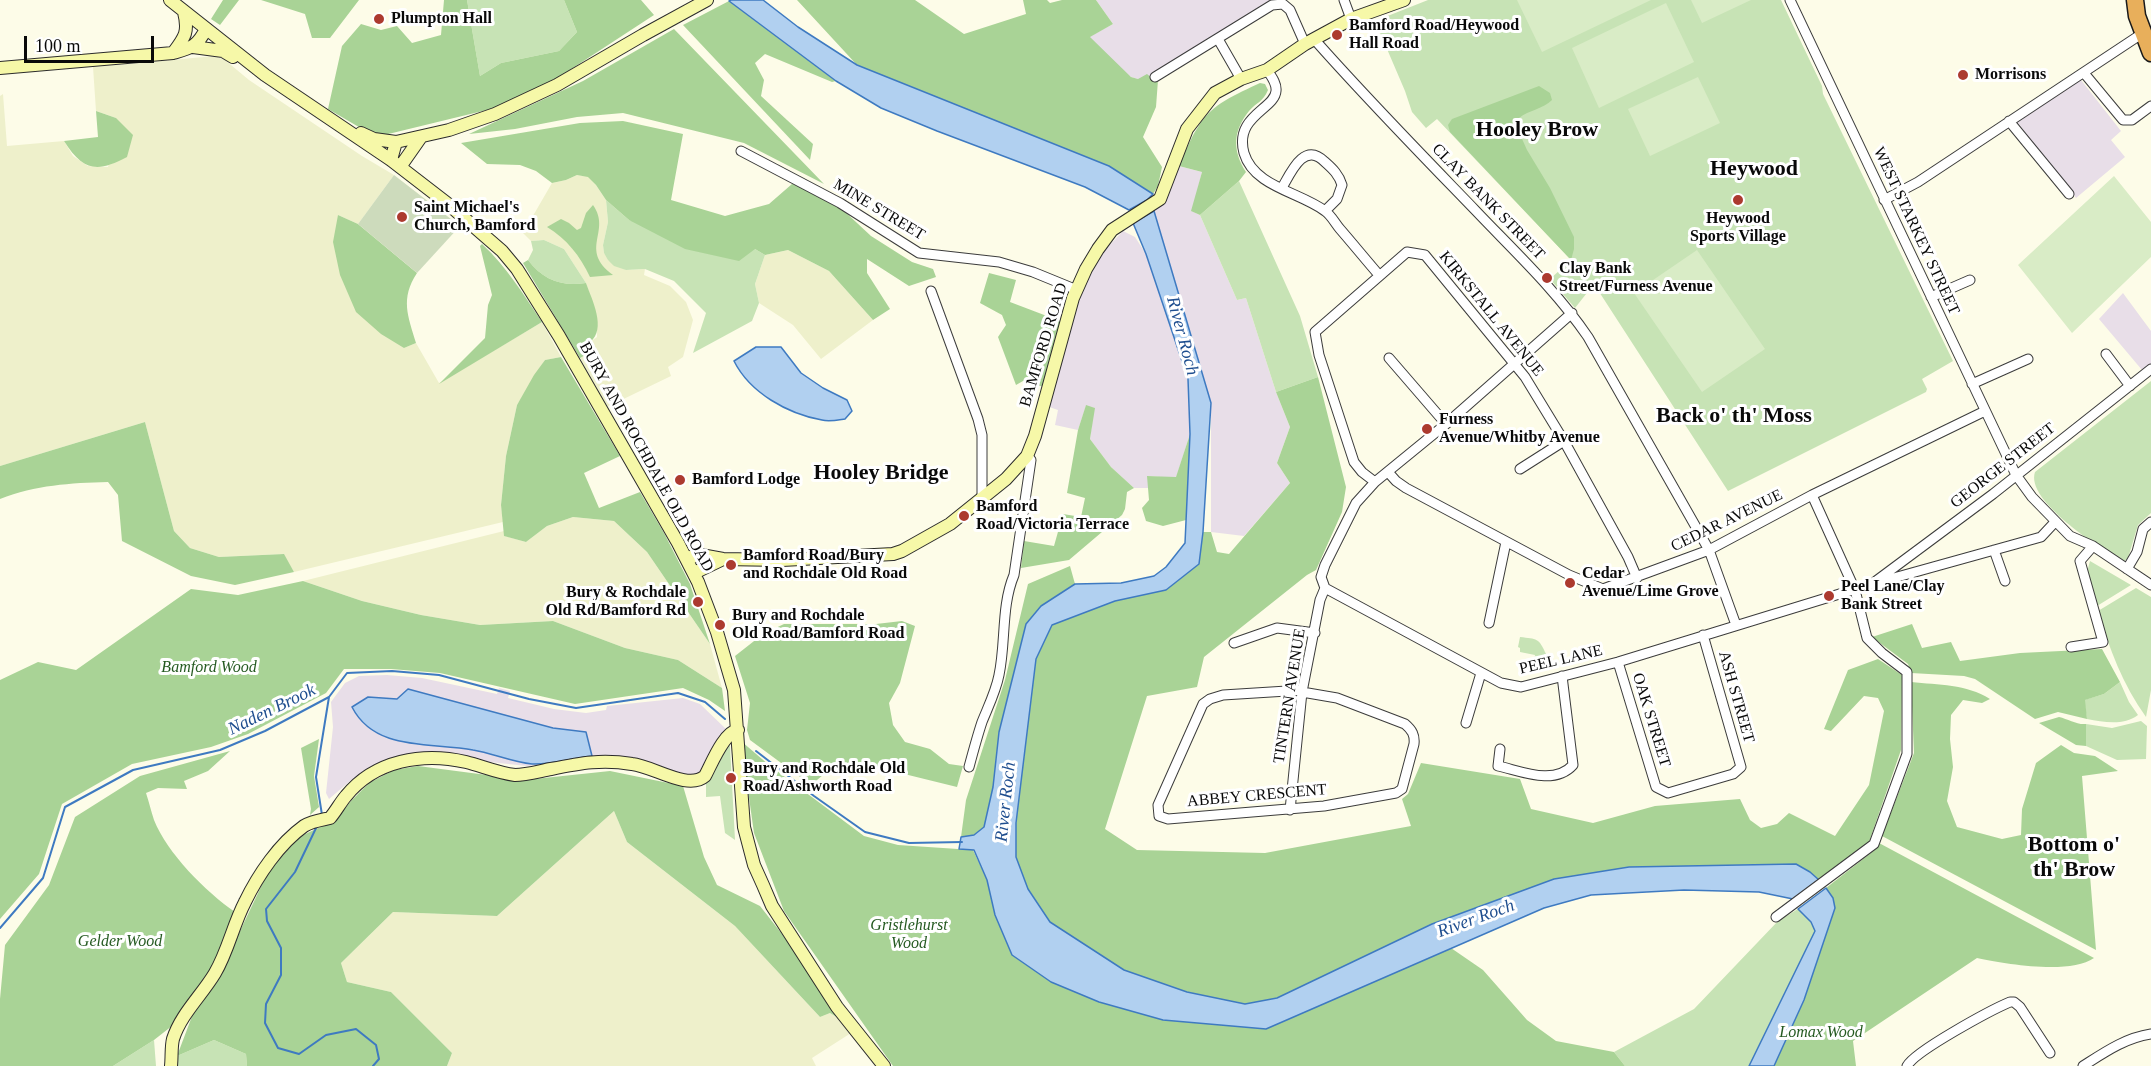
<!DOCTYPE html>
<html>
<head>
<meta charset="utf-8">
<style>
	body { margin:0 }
	#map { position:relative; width:2151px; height:1066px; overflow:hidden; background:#fdfce8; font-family:Georgia,serif }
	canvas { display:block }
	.scale { position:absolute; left:24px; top:36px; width:130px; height:27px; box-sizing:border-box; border:3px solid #090909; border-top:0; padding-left:8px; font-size:18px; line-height:21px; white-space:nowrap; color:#090909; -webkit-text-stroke:4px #fff; paint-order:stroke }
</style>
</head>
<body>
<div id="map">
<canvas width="2151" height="1066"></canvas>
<div class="scale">100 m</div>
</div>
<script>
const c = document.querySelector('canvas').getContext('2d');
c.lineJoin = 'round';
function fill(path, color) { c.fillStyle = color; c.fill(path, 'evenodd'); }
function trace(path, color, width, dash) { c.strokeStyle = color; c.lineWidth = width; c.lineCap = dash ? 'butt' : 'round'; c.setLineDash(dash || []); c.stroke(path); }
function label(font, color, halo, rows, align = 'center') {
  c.font = font + ' Georgia,serif'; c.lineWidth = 6; c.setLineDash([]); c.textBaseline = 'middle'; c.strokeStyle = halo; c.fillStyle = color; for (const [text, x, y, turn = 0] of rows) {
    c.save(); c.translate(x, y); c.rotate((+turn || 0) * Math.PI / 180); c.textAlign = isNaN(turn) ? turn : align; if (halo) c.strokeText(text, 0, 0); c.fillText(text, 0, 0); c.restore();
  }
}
fill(new Path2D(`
	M1096,0H1277L1153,79H1138L1131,77L1113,62L1089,37L1113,24Z
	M2081,80L2121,131L2111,140L2125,157L2076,198L2017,122Z
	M1179,166L1202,172L1192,211L1200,215L1237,300L1246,298L1276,392L1290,427L1277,463L1290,483L1244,536L1211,532V403L1154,211L1169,191Z
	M1123,231L1135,237L1146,254L1188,379L1190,434L1176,478L1148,476V488H1134L1125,480L1111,467L1090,439L1094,408L1086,406L1078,430L1055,425L1058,410L1046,406L1086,270Z
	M2123,293L2151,331V364L2142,370L2099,319Z
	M387,675L422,678L497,694L499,688L510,691L508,698L554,709L586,713L606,710L607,706L683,698L700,704L726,729L702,771L693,776L668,770L624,756L527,766L424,755L371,768L350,781L329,799L326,793L333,727L331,702L345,683L359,676Z`), '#e8dee8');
fill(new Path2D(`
	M215,56L225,60L249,80L362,156L394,175L358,224L338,215L404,348L416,343L439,383L542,322L561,357L545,360L517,405L506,456L501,505L503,522L294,572L283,554L219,557L190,548L174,531L145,422L0,466V96L3,94L7,146L64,141L73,156L88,166L108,167L116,118L96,111L93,67Z
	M577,175L588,176L596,185L606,200L608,222L603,245L604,253L626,270L645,269L644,275L670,286L686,302L693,320L683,357L668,367L671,376L607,407L580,358L588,353L590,342L597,337V318L586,283L564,249L544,240L531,241L523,233L552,183L566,180Z
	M788,250L829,271L873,320L821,359L793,325L759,303L755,284L765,255Z
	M573,517L614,521L647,552L710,644L722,688L678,660L625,648L553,621L480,625L421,615L362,601L303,581L504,531L505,536L526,542L547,526Z
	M614,811L627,842L735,926L820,1017L830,1013L840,1019L851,1033L812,1058L816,1066H447L452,1053L391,992L347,982L341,963L393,912L497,916Z`), '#eef0cb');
fill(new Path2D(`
	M467,0H564L577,32L559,51L501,63L480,76Z
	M1428,0H1781L1822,86L1823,94L1953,361L1922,379L1927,389L1926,392L1728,491L1594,284L1575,308L1550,279L1571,260L1437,119L1426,128L1412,112L1405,91L1375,21Z
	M1239,181L1300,316L1318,377L1276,392L1246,298L1237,300L1200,215Z
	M606,200L629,220L755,249L765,255L755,284L759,303L752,321L693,353L706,313L674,281L645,269L626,270L614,266L608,260L604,253L603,245L608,222Z
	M544,240L564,249L586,283C562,287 543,280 528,260L533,250L531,241Z
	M2151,381V513L2138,525L2128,558L2122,563C2100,547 2025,501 2035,472Z
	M2090,561L2131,585L2097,606L2087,572Z
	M2136,588L2151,597V690L2146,717C2123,685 2109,648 2098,611Z
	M1520,637C1537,639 1539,638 1546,654L1545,658L1534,661L1535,655L1520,652V648L1518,647Z
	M2120,682L2129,702L2138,715C2123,726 2104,722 2087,719L2084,700L2104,694Z
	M2141,721L2147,726L2146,759L2117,760L2086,746V724L2112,728Z
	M728,744L730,746L735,840L725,833L720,796L706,797V783L714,772L724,747Z
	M1798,909L1812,922L1815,931L1749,1066H1625L1614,1052L1694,1009L1778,921Z
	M154,1040L156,1066H113Z
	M214,1040L246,1054L247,1066H177V1056Z`), '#c7e3b5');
fill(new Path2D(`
	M223,0H239L220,25L211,19Z
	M261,0H359L330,38H312L305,14Z
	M444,0H467L480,76L501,63L559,51L577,32L564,0H641L654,15L556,79L495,108L376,137L328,109L342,46L361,24L381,30L397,26L412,43L441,35Z
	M797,0H915L964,34L1026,14L1023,0H1047L1050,3L1062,0H1096L1113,24L1090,37L1131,77L1138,79L1147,74L1153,79L1158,80L1156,107L1143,137L1162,167L1158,186L1153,194L1109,166L857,65Z
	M729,1L836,81L832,82L765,54L755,63L764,80L761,96L813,144L810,160L683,25Z
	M674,29L824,184L744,143L623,113L577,117L515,129L469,134L583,81Z
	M1260,83L1265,84L1268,90C1263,102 1257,102 1249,111C1233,131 1232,150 1246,172L1239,181L1200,215L1191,211L1202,172L1179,166C1185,153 1190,139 1198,127C1211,104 1237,94 1260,83Z
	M1539,86L1550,93L1552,100C1543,109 1529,110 1519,118V132L1527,150L1550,188L1574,237V249L1571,260L1450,132L1448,125L1452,119Z
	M96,111L116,118L133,135L127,157C97,173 83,171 64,141L98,137Z
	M623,121L683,134L671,200L725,216L769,204L792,184L800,185L842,209L871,236L912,262L933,269L936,277L909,286L867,259V273L890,309L873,320L829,271L788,250L765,255L755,249L739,261L685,249L629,220L606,200L596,185L588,177L577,175L566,180L552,183L536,171L520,165L487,164L461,143L580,123Z
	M593,205C612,232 578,249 613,275L590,277C580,256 567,239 547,227L561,219L569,223L577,230L581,228L586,213Z
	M338,215L358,224L417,273C400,299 408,316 416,343L404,348L381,334L356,312L340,275L333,242Z
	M482,244C507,267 523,294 542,322L439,384L485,338L488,305L492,295L480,246Z
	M528,260C543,280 562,287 586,283C592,300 607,329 590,342L589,353L580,358L523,263Z
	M989,273L1016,280L1010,302L1060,321L1044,387L1023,381L1016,385L998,337L1006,325L1002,315L980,303Z
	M561,357L620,456L584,473L599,508L640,492L664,533L690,584L710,644L647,552L614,521L573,517L547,526L526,542L504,536L501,505L506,456L517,405L534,375L545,360Z
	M1318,377L1346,487L1342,512L1316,570L1307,575L1204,657L1197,687L1147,696L1105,829L1137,850L1265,853L1411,826L1402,799L1408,794L1421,763L1520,779L1531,809L1593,823L1655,806L1740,799L1750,820L1761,828L1777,824L1789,813L1835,836L1869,785L1884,711L1878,698L1864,696L1831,731L1824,729L1848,670L1878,659L1902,675L1901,750L1869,842L1819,880L1810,872L1796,864L1629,867L1554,879L1432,924L1277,998L1245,1004L1187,992L1124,970L1050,922L1028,889L1016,857V823L1036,659L1052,625L1115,601L1166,590L1199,564L1203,532H1211L1217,552L1229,554L1290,483L1277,463L1290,427L1276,392Z
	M1086,405L1095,408L1090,439L1111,467L1134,488L1127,492L1125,509L1122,515L1069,560L1021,568L1024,541L1054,546L1063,514L1081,517L1085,498L1067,493L1078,430Z
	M145,422L174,531L190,548L219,557L284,554L294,572L235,585L191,576L122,541L118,495L108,482C70,483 36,485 0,499V466Z
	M1190,434L1186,520L1163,526L1146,521L1142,508L1149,500L1147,476L1176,477Z
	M1070,566L1075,584L1041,606L1026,624L999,732L993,787L984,827L974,835L961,837L966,800L1005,680L1028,584Z
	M303,581L362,601L421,615L480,625L553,621L625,648L678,660L722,688L725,711L709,700L683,688L575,704L440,673L391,669H344L326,693L248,734L211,747L132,764L62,804L39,874L0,919V680L38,662L76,670L191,589L238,595Z
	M902,621L915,626L900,683L889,703L893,725L905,742L930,749L949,764L963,766L957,787L888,770L835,765L811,785L750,740L747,730L750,703L735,656L763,634L784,624H876Z
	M1912,624L1922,648L1951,642L1960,661L2020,653L2102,649L2120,682L2104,694L2085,700L2087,719L2058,712L2035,719L1975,679L1964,676L1911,673L1908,664L1872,637Z
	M1911,682C1939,685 1966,684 1990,699L1982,703L1963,700L1951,715L1950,739L1953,767L1947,801L1957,827L2002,839L2021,835L2022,809L2036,763L2061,745L2074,753L2095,756L2118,771L2082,776L2096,950L1882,836L1914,753Z
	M2059,717C2068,719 2077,725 2086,724V746L2076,745L2039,723Z
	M319,739L314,776L319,807L310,815L311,809L301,748Z
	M741,741L769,765L864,836L898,845L973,850L987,880L995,915L1163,1020L1266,1029L1451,948L1483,970L1527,1020L1556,1041L1614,1052L1625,1066H893L784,911L754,833Z
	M230,751L208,771L184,781L187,789L158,788L146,793C149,802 151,811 154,820C167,853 206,892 235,912L216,964L177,1022L154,1040L113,1066H0V999L5,945L49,885L75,817L140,776Z
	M418,766L525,780L610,771L683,786L704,857L717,885L760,906L782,934L840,1019L830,1013L820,1017L735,926L627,842L614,811L497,916L393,912L341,963L347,982L391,992L452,1053L447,1066H247L246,1054L214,1040L177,1056L194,1011L213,988L268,872L299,837L335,820L351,801L369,783L394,770Z
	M1879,843L2094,958C2070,975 2006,964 1977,958L1853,1041L1856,1066H1774L1804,1000L1833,898L1826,888L1876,849Z`), '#a9d396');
fill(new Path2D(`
	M394,175L460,226L417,273L358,224Z`), '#cddbbc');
fill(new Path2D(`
	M1517,0H1651L1542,52Z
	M1691,0H1751L1702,23Z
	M1666,3L1694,62L1599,108L1572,48Z
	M1698,77L1720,123L1650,156L1628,109Z
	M2114,176L2151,222V257L2072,333L2018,265Z
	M1697,250L1765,349L1702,392L1634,293Z`), '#d9ecc6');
const water = new Path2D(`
	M731,0H763L798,27L857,65L1109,166L1153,194L1147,200L1129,210L1085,187L937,131L881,108L836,81L729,1Z
	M1154,211L1211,403L1203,532L1199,564L1166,590L1115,601L1052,625L1036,659L1016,823V857L1028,889L1050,922L1124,970L1187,992L1245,1004L1277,998L1432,924L1554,879L1629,867L1796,864L1810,872L1819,880L1793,899L1759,892L1684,890L1591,895L1544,908L1266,1029L1163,1020L1099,1002L1051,982L1012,955L995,915L987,880L974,850L959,849L961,837L974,835L984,827L993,787L999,732L1026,624L1041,606L1075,584L1121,583L1154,576L1166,567L1185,543L1190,434L1188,379L1146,254L1133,223Z
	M756,347H781L801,373L823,388L847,400L852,411L845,419C838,420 829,422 822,420C788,414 750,393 734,361Z
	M408,689L553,728L586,732L592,756C574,758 549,765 532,764C512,762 492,753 473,750C431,742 375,752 352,707L368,697L397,699Z
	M1826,888L1833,898L1835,908L1804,1000L1774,1066H1749L1815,931L1811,922L1798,909Z`);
fill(water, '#b1d0f0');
trace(water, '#3e7ac1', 1.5);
trace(new Path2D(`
	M756,751L814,796L865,832L909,843L962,842
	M322,815L316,777L329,697
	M317,826L295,872L266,909L267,921L281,948V975L266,1004L265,1023L278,1048L299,1054L326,1035L356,1029L376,1045L379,1059L373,1066
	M0,928L43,878L65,807L133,770L220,750L265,731L329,697L347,673L392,671L439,675L529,699L576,708L678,693L705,702L725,719`), '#3e7ac1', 2);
const street = new Path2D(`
	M1344,0L1351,19
	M1790,0L2016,475L2032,497L2070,536L2093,546L2151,585
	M1218,39L1241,79
	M1314,39C1366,98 1421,154 1476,211C1515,252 1556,290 1588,337L1709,550L1736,625
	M1267,70C1271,76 1277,83 1276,91C1275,109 1234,116 1244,153C1254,187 1300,192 1325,211C1331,215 1335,223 1340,229C1353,244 1366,260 1379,275
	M2084,73L2123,120H2132L2151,106
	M1155,77L1272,5L1283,4L1290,10L1305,44
	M2009,121L2069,194
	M741,151L840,203L919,253L999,262L1033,272L1077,290
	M1282,188C1291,172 1304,141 1325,162C1333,169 1339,175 1342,185L1337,199L1325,211
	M1884,200L1918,182L2143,33
	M931,291L978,419L982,435V500
	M1931,297L1970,280
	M2106,354L2130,386
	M1389,358L1446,424
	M1972,384L2028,359
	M1520,469L1564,441
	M1388,472L1396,481L1406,488L1569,575L1603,589L1709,550L1812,495L1985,411
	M1375,482L1446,424L1572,313
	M1994,550L2005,581
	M2127,569L2137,552L2143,529L2151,522
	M1637,578L1628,557L1564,441L1525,377L1425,255L1407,252L1315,332L1319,355L1354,462L1362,472L1375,482L1356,503L1325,565L1321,577L1325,588L1501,683L1521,687L1618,662L1872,584L2041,537L2055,522
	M1876,581L1993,494L2151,369
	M1489,623L1506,542
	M1234,643L1277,628L1315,633
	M2071,647L2103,642L2080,561L2093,546
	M1618,662L1656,787L1668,793L1733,774L1741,767L1703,635
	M1302,692L1337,698L1405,724C1412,730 1415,735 1414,744L1402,789L1396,793L1324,806L1168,819L1159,816L1158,805L1203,704L1210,699L1223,695L1303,690
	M1466,723L1481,673
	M1500,749L1498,766C1521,771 1554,786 1573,765L1562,676
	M969,767C973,752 977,737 982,722C988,707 996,691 999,675C1006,642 1001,606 1014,575L1031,460L1027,456
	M1290,810L1302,692L1320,600L1325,588
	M1776,917L1874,844L1907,754V672L1882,653L1867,638L1855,590L1812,495
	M1907,1066C1915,1051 1991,1010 2010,1002H2014L2020,1007L2050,1053
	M2083,1066C2105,1052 2125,1038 2151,1034`);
const secondary = new Path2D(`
	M170,0L265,75L391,160L448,204L502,251L517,269L559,336L678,543L698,582L717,632L734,690L744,827L754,865L763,885L772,906L837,1007L884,1066
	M193,47L223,51L233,57
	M173,53C185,37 189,32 184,12
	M0,68L173,53C191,48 197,47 206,29
	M361,133L374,139L396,142
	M391,160L396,142L449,130L495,114L557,85L643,35L707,0
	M400,167L421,137
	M686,558L701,555L723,559L782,560L893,554L902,551L950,524L1006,479L1027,456L1035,436L1073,298L1086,269L1098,249L1112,230L1160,199L1187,129L1215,93L1241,79L1267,70L1305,44L1351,19L1404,0
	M694,573L723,559
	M171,1066C172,1057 171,1047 173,1039C181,1014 202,995 215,973C228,951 233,925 245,902C258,875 279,844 304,826C312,821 321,820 330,818C336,811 340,803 346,796C375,760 423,752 466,762C482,766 498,773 515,775C526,775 540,771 551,769C581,763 602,759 632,764C653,766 688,791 705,776C712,763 724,732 738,730`);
const highway = new Path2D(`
	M2135,0L2137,16L2151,53`);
trace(street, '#3c3c3c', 11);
trace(secondary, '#2b2b2b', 14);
trace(highway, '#1a1a1a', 19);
trace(street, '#fff', 9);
trace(secondary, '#f6f8a8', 12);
trace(highway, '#e8af5b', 16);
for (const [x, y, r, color] of [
	[379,19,6,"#ac3a2f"],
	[1337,35,6,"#ac3a2f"],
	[1963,75,6,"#ac3a2f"],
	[1738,200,6,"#ac3a2f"],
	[402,217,6,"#ac3a2f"],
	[1547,278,6,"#ac3a2f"],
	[1427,429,6,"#ac3a2f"],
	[680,480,6,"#ac3a2f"],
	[964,516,6,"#ac3a2f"],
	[731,565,6,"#ac3a2f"],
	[1570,583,6,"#ac3a2f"],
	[1829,596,6,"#ac3a2f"],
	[698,602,6,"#ac3a2f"],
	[720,625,6,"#ac3a2f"],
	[731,778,6,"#ac3a2f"]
]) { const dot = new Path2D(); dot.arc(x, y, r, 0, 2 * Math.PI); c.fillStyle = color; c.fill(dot); trace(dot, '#fff', 2); }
label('bold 16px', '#090909', '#fff', [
	["Plumpton Hall",391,19],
	["Bamford Road/Heywood",1349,26],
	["Hall Road",1349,44],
	["Morrisons",1975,75],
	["Saint Michael's",414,208],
	["Church, Bamford",414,226],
	["Heywood",1738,219,"center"],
	["Sports Village",1738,237,"center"],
	["Clay Bank",1559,269],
	["Street/Furness Avenue",1559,287],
	["Furness",1439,420],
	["Avenue/Whitby Avenue",1439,438],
	["Bamford Lodge",692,480],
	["Bamford",976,507],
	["Road/Victoria Terrace",976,525],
	["Bamford Road/Bury",743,556],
	["and Rochdale Old Road",743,574],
	["Cedar",1582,574],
	["Avenue/Lime Grove",1582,592],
	["Peel Lane/Clay",1841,587],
	["Bank Street",1841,605],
	["Bury & Rochdale",686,593,"right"],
	["Old Rd/Bamford Rd",686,611,"right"],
	["Bury and Rochdale",732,616],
	["Old Road/Bamford Road",732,634],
	["Bury and Rochdale Old",743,769],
	["Road/Ashworth Road",743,787]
], 'left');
label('16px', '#090909', '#fff', [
	["CLAY BANK STREET",1488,202,46],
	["MINE STREET",879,210,31],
	["WEST STARKEY STREET",1916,231,65],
	["KIRKSTALL AVENUE",1491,314,51],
	["BAMFORD ROAD",1044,345,-73],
	["BURY AND ROCHDALE OLD ROAD",646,457,61],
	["GEORGE STREET",2003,466,-38],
	["CEDAR AVENUE",1727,521,-26],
	["PEEL LANE",1561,660,-13],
	["TINTERN AVENUE",1290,696,-81],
	["ASH STREET",1736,697,74],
	["OAK STREET",1651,720,73],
	["ABBEY CRESCENT",1257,796,-5]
]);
label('italic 16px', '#255a21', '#fff', [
	["Bamford Wood",209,668],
	["Gristlehurst",909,926],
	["Wood",909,944],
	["Gelder Wood",120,942],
	["Lomax Wood",1821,1033]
]);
label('italic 18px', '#1f4e8f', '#fff', [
	["River Roch",1182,336,75],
	["Naden Brook",272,710,-26],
	["River Roch",1006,802,-84],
	["River Roch",1476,919,-20]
]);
label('bold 22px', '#090909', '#fff', [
	["Hooley Brow",1537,130],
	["Heywood",1754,169],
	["Back o' th' Moss",1734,416],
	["Hooley Bridge",881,473],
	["Bottom o'",2074,845],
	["th' Brow",2074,870]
]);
</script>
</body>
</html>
